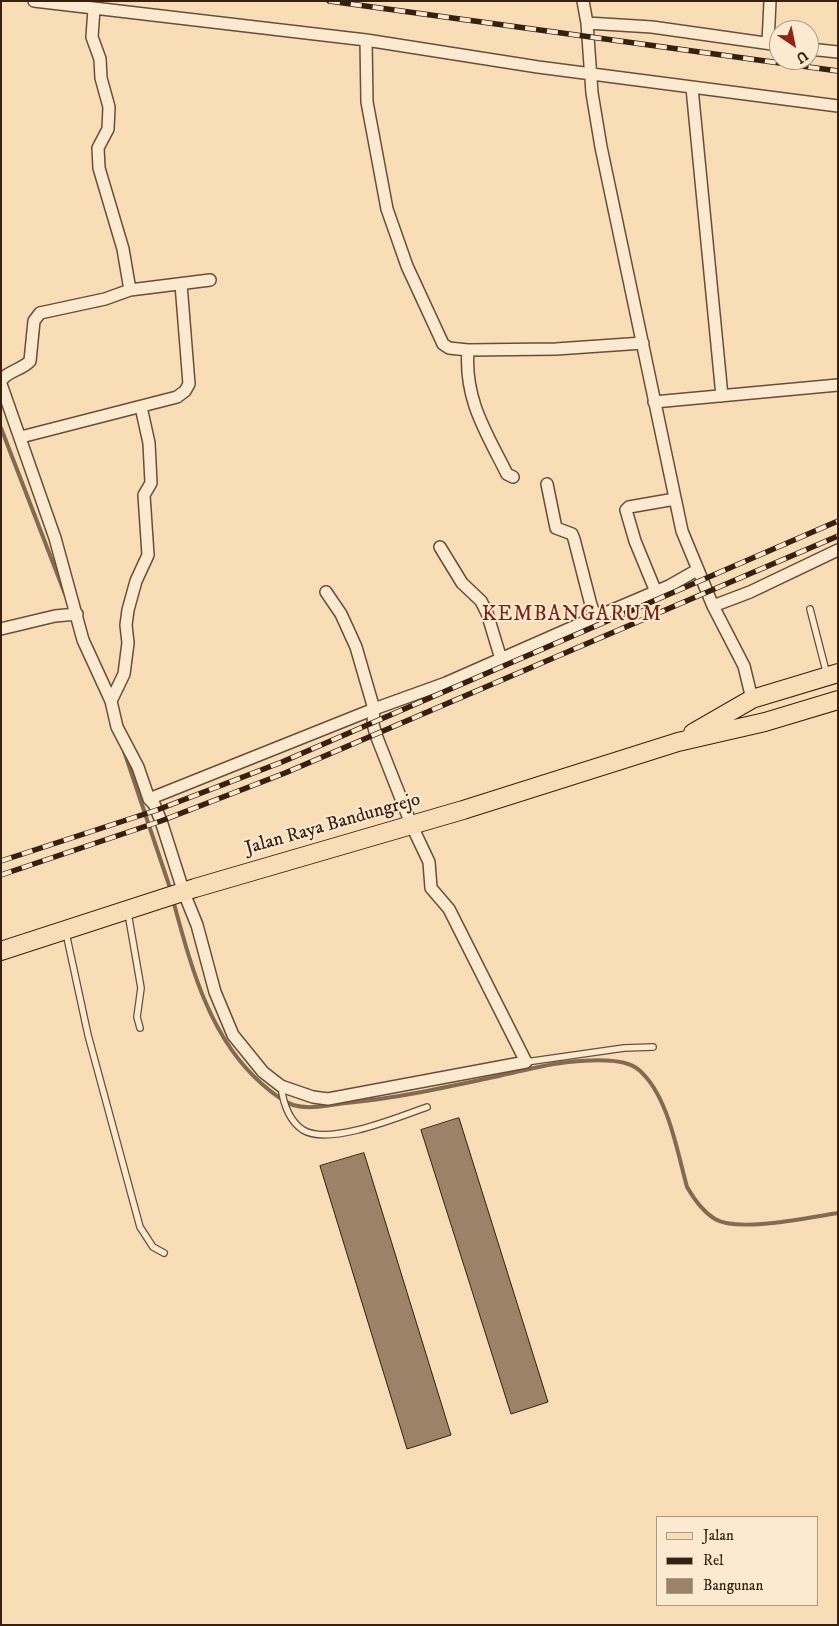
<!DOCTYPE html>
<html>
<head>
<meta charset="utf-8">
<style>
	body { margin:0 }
	#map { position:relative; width:839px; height:1626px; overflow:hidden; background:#f9ddb6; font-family:"IM FELL DW Pica",serif }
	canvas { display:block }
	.frame { position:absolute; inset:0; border:2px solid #371f12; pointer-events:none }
	.legend { position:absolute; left:656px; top:1516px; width:162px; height:90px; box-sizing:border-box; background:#fbe9d0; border:1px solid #ad9884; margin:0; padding:6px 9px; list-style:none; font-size:15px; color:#371f12 }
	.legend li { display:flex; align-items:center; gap:10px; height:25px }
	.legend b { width:25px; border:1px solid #ad9884 }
	.north { position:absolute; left:769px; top:20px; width:50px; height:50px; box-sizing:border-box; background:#fbe9d0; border:1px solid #ad9884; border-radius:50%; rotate:146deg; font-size:14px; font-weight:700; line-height:20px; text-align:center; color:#371f12 }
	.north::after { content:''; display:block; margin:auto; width:18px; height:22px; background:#8f2418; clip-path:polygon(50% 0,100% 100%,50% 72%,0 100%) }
</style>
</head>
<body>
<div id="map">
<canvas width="839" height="1626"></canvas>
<div class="frame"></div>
<ul class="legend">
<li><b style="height:6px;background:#f9ddb6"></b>Jalan</li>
<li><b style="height:6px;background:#371f12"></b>Rel</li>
<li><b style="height:14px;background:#9c8267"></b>Bangunan</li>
</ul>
<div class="north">U</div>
</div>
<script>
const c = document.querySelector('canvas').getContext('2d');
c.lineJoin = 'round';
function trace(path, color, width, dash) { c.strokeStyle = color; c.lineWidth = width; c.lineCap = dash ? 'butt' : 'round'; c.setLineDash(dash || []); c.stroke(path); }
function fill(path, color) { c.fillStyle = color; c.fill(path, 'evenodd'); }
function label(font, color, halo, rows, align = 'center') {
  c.font = font + ' "IM FELL DW Pica",serif'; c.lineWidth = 4; c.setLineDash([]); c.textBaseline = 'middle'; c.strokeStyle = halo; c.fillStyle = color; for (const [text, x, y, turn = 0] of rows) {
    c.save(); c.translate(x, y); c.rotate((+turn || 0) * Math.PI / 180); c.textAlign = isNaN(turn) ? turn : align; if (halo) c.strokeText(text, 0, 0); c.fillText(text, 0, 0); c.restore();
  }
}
trace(new Path2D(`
	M1,428L65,594
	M124,751L171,891
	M173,900C191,966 209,1038 262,1084C271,1092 282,1101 293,1105C310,1110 329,1105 346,1103C398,1098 448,1087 499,1076C522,1071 546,1064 569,1062C587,1060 625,1057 639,1070C668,1095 677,1151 687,1187C694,1199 703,1212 715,1219C738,1233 810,1217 838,1213`), '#846a53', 4);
const building = new Path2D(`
	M459,1118L548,1402L511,1414L421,1130Z
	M364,1153L451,1435L407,1449L320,1166Z`);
fill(building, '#9c8267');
trace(building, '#371f12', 1);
const service = new Path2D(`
	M810,609L827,675
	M128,913L141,988L137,1017L140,1028
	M66,933L88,1035L140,1227L153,1247L164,1253
	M526,1062L624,1048L653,1047
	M281,1086C283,1102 288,1120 303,1130C329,1146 399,1117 427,1107`);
const minor = new Path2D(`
	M34,1L366,40L538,67L838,106
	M583,1L587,23L592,93L601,147L682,531L713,606L744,666L752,699
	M587,23L652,27L779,45
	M366,40L367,102L387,209L407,266L443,344L449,348L468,350L556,349L643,343
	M768,43L770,1
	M809,49L838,52
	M692,88L722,396
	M130,290L210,280
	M468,350C464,399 486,432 507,474L513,477
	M1,381C7,371 22,370 30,361L34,321L40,313L105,299L130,290L123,249L99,168L98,148L108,129L109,107L101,78L100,59L92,37L94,9
	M1,384L55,538L83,640L111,701L117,727L138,767L149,799L154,804L161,821L184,893L197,925L215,992L233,1035L263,1072L281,1086L313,1097L328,1099L526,1062L449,909L431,888L429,862L411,824L376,735L373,724L374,709L356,647L341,614L326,592
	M654,402L838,385
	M21,437L177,397L185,391L189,384L181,284
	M547,484L556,528L572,534L574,539L591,605L596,617L669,586L697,570
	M440,547L462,583L481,601L487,613L501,659
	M656,592L635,541L626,510L629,507L675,499
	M713,606L750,592L838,550
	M1,629L55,616L77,614
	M111,701L124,674L128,643L126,625L128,610L136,581L148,555L144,495L151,483L149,443L141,407
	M149,799L374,709L446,683L596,617`);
const primary = new Path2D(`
	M693,733L752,699L838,673
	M1,951L195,888L463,810L678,742L765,722L838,700`);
trace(service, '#684e3b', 8);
trace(minor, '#684e3b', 14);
trace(primary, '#371f12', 20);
trace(service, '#fbe9d0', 5.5);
trace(minor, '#fbe9d0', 11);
trace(primary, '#f9ddb6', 18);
const rail = new Path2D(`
	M329,1L838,71
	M1,861L157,810L282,762L838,521
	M1,875L161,821L285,773L838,536`);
trace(rail, '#371f12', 5.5);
trace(rail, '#fbe9d0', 4, [11]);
label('19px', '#371f12', '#fbe9d0', [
	["Jalan Raya Bandungrejo",333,825,-16]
]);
c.letterSpacing = '1px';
label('21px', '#7a1f14', '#fbe9d0', [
	["KEMBANGARUM",572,616]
]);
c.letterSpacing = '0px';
</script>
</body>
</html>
